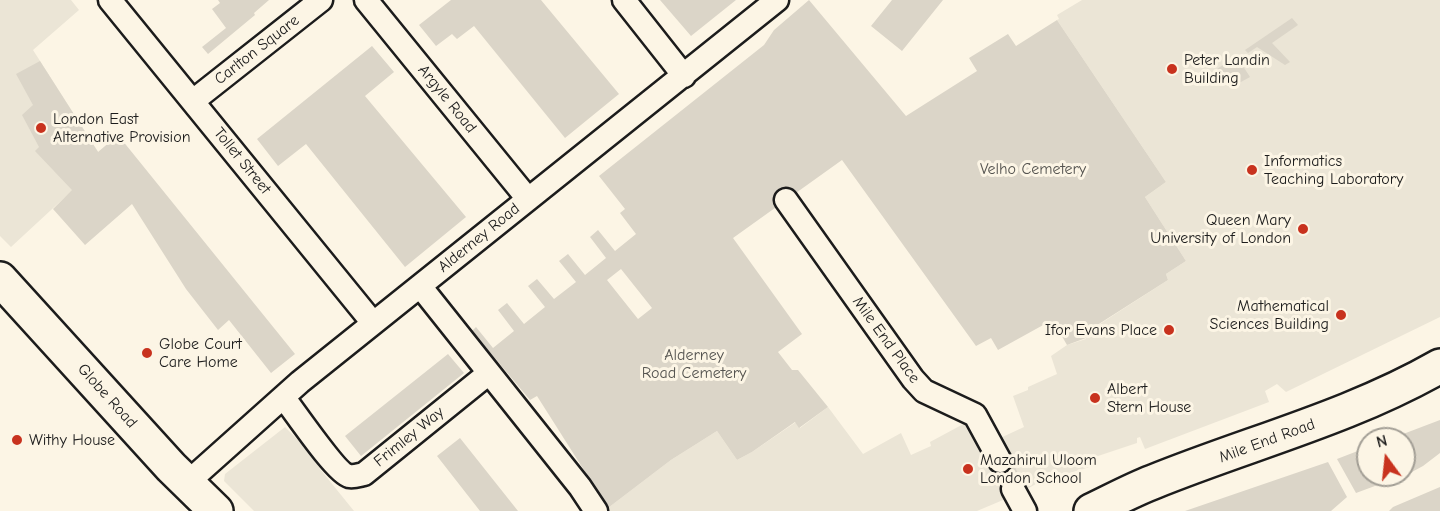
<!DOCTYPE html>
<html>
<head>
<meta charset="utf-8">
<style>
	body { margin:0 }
	#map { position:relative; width:1440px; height:511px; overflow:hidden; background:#fcf5e5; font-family:"Comic Neue",sans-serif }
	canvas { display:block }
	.north { position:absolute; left:1356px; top:427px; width:60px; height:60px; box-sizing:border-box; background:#fcf5e5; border:2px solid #a29e95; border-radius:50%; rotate:345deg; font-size:16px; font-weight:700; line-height:24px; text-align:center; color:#1c1c1c }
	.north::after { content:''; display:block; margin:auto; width:21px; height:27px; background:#c8321e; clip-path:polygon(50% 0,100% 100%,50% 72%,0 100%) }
</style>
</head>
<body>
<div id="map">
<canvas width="1440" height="511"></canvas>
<div class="north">N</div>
</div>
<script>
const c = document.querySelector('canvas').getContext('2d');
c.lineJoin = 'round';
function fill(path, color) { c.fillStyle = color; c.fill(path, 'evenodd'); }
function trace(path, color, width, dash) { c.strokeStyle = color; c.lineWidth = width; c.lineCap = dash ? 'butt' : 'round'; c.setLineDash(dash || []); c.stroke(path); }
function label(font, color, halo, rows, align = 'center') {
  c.font = font + ' "Comic Neue",sans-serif'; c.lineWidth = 6; c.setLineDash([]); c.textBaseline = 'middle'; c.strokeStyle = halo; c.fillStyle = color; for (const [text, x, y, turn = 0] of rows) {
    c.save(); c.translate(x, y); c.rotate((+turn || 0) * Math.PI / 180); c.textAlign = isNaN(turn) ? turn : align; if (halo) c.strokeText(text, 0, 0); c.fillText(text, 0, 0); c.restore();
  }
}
fill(new Path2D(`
	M0,0H71L79,10L33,50L104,161L11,247L0,236Z
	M1082,0H1440V317L1286,392L1277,384L1265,391L1269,402L1145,449L1140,437L1137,438V443L1095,457L1097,465L1041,481L1022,492L977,511H604L671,460L717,431L737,460L752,452L796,422L800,428L828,407L863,454L901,433L911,455L931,446L930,442L969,421L983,446L1024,427L1013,396L1028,390V387L1057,374L1051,356L1067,345L1086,339L1083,328L1090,326L1092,329L1168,280L1166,274L1186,261L1145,197L1166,182L1057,20L1059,19L1057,15Z
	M285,427L309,451L320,469L354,511H254L224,481L225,474Z`), '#ebe5d6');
fill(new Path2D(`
	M218,0H269L254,13L255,15L208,54L202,47L226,28L212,9L220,3Z
	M451,0H541L619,94L565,138L474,26L457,39L452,34L436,46L419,25Z
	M660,0H736L691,36Z
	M809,0L906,116L977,71L969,58L1008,34L1016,46L1057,20L1166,182L1145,197L1186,261L1166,274L1168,280L1091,329L1090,326L1084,328L1086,338L1067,345L1056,326L1049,330L1045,324L998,350L991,338L976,346L842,160L733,238L802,334L778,352L792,370H798L828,407L799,428L795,422L752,452L737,460L717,431L671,460L608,508L537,396L530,400L472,331L476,327L493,348L514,331L498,310L507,303L524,324L545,307L528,286L537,279L554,299L576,282L559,261L568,254L585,275L606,258L590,237L598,230L615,251L636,234L620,213L625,209L599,176L764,45L774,30ZM621,269L652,308L638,319L607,280Z
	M892,0H943L902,51L871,26Z
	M1292,18L1298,25L1272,43L1290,62L1285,65L1257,47L1248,53L1245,50Z
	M372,46L394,72L365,96L466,217L405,267L306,144L278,166L257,139Z
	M1239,54L1242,58L1239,60L1250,77L1230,88L1217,69Z
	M40,61L98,152L118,135L295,354L271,373L229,320L218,330L186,289L132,204L85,245L53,209L72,190L35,151L39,147L22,115L33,105L16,74Z
	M448,354L464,373L361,456L345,436Z
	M1440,420V453L1423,466L1410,473L1356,493L1337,459L1368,447V475H1404V439H1390Z
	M460,438L518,511H480L437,456Z
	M1328,462L1347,497L1331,511H1185Z
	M1440,487V511H1389L1393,507Z`), '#dbd5c8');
trace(new Path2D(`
	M1000,461L1013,489`), '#dad4c7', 22, [22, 11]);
const street = new Path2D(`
	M110,0L373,323
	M366,0L528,199
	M624,0L684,76
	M193,101L321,0
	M786,200L913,379L924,391L975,415L1000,461
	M420,286L580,487L596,511
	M284,398C295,412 336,473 349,476C354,477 359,475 364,474L489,373
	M187,483L300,382L777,0
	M1013,489L1025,511`);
const secondary = new Path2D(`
	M0,279L171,467L216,511`);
const highway = new Path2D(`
	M1091,511C1112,501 1132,490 1153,482C1249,443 1349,418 1440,366`);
trace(street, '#1c1c1c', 27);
trace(secondary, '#1c1c1c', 38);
trace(highway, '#1c1c1c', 38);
trace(street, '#fcf5e5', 22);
trace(secondary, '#fcf5e5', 33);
trace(highway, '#fcf5e5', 33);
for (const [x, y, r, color] of [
	[1172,69,6,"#c8321e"],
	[41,128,6,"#c8321e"],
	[1252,170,6,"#c8321e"],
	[1303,229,6,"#c8321e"],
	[1341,315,6,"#c8321e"],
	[1169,330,6,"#c8321e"],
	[147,353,6,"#c8321e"],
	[1095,398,6,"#c8321e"],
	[17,440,6,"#c8321e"],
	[968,469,6,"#c8321e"]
]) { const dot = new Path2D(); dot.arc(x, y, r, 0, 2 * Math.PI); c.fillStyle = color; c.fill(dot); trace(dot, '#fcf5e5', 2); }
label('16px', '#1c1c1c', '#fcf5e5', [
	["Carlton Square",257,50,-38],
	["Argyle Road",447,99,51],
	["Tollet Street",242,161,51],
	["Alderney Road",479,238,-39],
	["Mile End Place",886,340,54],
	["Globe Road",107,396,48],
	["Frimley Way",409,437,-39],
	["Mile End Road",1267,441,-20]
]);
label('16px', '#1c1c1c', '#fcf5e5', [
	["Peter Landin",1184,60],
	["Building",1184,78],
	["London East",53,119],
	["Alternative Provision",53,137],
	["Informatics",1264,161],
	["Teaching Laboratory",1264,179],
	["Queen Mary",1291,220,"right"],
	["University of London",1291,238,"right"],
	["Mathematical",1329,306,"right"],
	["Sciences Building",1329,324,"right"],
	["Ifor Evans Place",1157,330,"right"],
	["Globe Court",159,344],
	["Care Home",159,362],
	["Albert",1107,389],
	["Stern House",1107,407],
	["Withy House",29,440],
	["Mazahirul Uloom",980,460],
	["London School",980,478]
], 'left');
label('16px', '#555450', '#fcf5e5', [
	["Velho Cemetery",1033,169],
	["Alderney",694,355],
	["Road Cemetery",694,373]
]);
</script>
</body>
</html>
